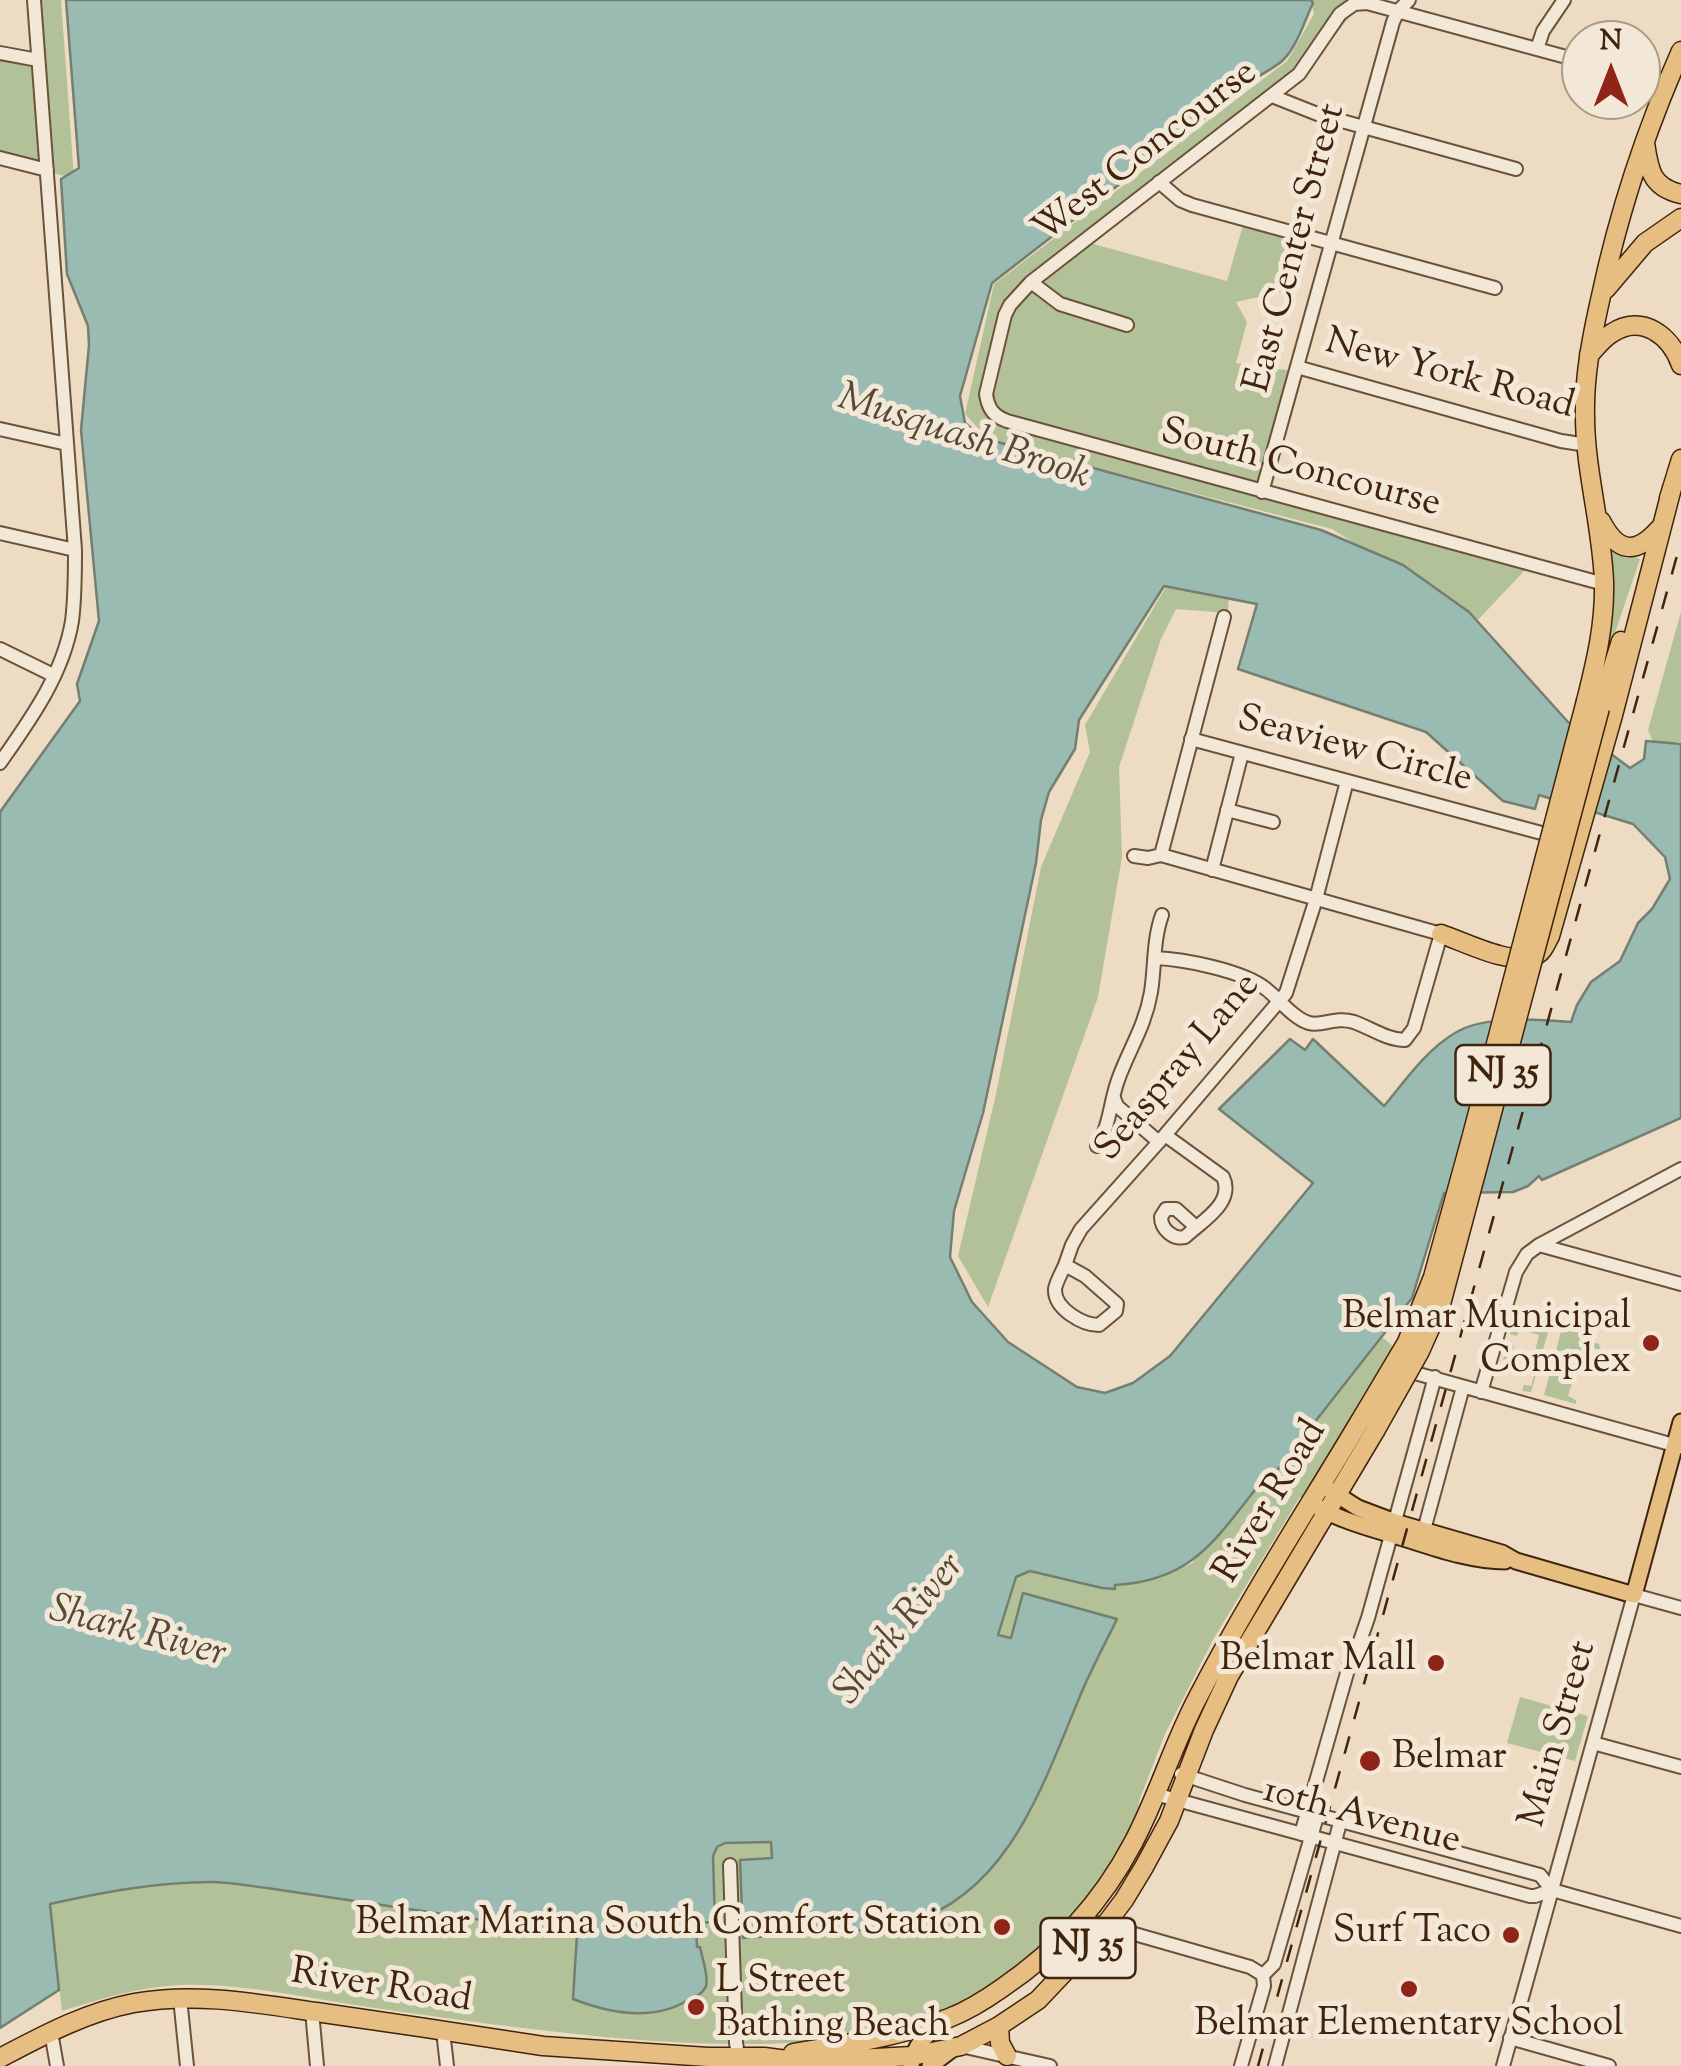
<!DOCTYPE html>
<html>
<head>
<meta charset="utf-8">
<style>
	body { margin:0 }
	#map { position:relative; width:1681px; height:2066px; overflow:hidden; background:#eddbc3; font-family:"Sorts Mill Goudy",serif }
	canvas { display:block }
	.north { position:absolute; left:1561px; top:20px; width:100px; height:100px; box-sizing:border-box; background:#f3e8d8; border:2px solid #ab9a86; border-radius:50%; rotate:0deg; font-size:28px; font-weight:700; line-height:40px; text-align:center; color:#40240c }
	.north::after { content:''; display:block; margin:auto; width:35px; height:45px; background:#8f2418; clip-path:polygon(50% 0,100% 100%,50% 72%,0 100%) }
</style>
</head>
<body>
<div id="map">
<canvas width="1681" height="2066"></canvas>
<div class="north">N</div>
</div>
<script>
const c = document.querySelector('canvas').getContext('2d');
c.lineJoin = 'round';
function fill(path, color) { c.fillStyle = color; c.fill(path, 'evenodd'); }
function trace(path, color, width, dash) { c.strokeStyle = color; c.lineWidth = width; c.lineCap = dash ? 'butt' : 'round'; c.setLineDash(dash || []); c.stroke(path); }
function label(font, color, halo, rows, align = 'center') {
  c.font = font + ' "Sorts Mill Goudy",serif'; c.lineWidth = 10; c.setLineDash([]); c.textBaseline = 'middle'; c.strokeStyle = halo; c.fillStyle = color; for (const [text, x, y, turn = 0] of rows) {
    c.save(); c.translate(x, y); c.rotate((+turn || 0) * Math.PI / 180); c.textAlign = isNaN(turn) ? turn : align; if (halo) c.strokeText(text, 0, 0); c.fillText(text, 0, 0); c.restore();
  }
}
fill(new Path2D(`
	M36,0H61L74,178L0,161V53L41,63Z
	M1311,0H1358V6L1309,68L1090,243L1227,281L1243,225L1295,240L1281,292L1236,302L1247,322L1236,363L1300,372L1265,496L1526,569L1477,621L1332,529L989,440L965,414L994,284L1287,61L1314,14Z
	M1610,549L1640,559L1613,639L1609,638L1614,581Z
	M1167,585L1229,594L1228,613L1176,609L1161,639L1119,767L1122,857L1098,997L988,1307L958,1256L996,1094L1041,867L1090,752L1085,725Z
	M1681,612V742H1653L1648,730Z
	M1515,1317L1550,1325L1531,1392L1522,1391L1524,1385L1531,1386L1536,1369L1529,1366L1530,1359L1513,1355L1510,1362L1503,1360L1508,1344L1514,1346L1513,1351L1534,1356L1539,1335L1519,1329L1517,1336L1510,1334Z
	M1562,1328L1587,1335L1585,1344L1590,1345L1591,1342L1599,1344L1601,1350L1592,1348L1591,1350L1589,1347L1583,1349L1585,1354L1581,1353L1568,1396L1576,1400V1404L1544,1395Z
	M1382,1337L1400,1352L1312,1500L1300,1497L1214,1638L1165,1734L1139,1801L1140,1809C1128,1831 1118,1854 1105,1876C1094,1894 1076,1913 1062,1929C1015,1980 934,2023 865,2035C808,2045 749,2045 691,2043C582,2038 475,2022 368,2007C306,1998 242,1983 180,1985C138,1987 101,1999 62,2011L50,1904C103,1892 157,1882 212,1882C230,1882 249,1886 267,1888L578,1934L573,1984L679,2006L703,1991L707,1983L697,1947L696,1922L715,1921L713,1855C722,1836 751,1842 771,1842L772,1858L740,1860L833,1932L884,1929L932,1915L1017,1833L1033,1808L1083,1689L1117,1620L1023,1593L1011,1639L997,1635L1016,1577L1030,1571L1102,1588L1158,1579L1192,1563L1263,1481L1267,1483Z
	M1520,1697L1588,1716L1575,1761L1507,1743Z`), '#b3c198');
const water = new Path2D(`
	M66,0H1311L1313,3C1304,22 1297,47 1282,61C1274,68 1263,73 1255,79L992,283L960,396L965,423L983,438L1321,530L1403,565L1469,612L1568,722L1630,768L1644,759L1646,741L1681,744V1118L1542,1180L1539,1176L1528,1186L1513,1192L1444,1193L1412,1298L1267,1483L1262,1481C1217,1537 1194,1581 1115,1585V1589L1102,1588L1030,1571L1016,1577L998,1635L1011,1638L1023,1593L1117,1619C1104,1646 1089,1673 1078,1701C1042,1787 1008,1893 909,1923C885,1930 860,1930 834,1932C804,1934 773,1936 743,1938L740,1860L772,1858L771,1842L725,1843L717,1847L713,1856L715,1922L696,1923L697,1947H700C702,1958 709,1976 706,1986C703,1994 695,1997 688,2000C653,2022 609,2013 573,1999L577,1934L267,1888C249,1886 230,1882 212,1882C157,1882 104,1892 50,1904L59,1990L0,2028V812L80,701L77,684L99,621L81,430L89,345L88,326L67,274L61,179L79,168ZM1164,586L1257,604L1238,669L1426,732L1503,801L1535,809L1539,795L1633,824L1665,857L1670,879L1652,909L1638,923L1620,961L1591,982L1577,1005L1571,1022C1538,1019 1484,1015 1455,1033C1426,1050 1405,1081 1384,1106L1313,1039L1305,1050L1290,1039L1219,1109L1313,1183L1170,1356L1133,1383L1105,1393L1077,1387L1008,1342L972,1302L950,1257L954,1211L983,1113L1036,863L1041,820L1049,792L1075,749L1079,720Z`);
fill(water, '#99bbb2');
trace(water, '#757f70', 2.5);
const minor = new Path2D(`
	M1537,49L1543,31L1564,0
	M0,53L38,60
	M1581,61L1367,3L1354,4L1340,14L1299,74L1031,282L1010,305L1005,315L986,394C988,408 993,416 1007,421L1604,584
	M1641,78L1665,88
	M1272,96L1320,115L1516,169
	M0,158L47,170
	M1159,182L1180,200L1192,205L1495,288
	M1031,282L1060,304L1127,325
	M1297,367L1561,441L1587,445
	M0,429L67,444
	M1262,492L1393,22L1398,11L1409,0
	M0,533L75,550
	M0,649L53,675
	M1191,739L1549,835
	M0,763C30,720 63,675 72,621C75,598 75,574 75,550L34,0
	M1227,810L1273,822
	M1161,855L1224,617
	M1134,856L1148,858L1161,855
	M1212,870L1242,753
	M1155,958C1184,959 1244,971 1266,989C1279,999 1293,1018 1309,1023C1322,1027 1335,1016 1354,1022C1371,1028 1387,1040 1405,1040L1414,1028L1441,934L1161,855
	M1114,1098L1117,1106L1159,1142
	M1165,1135L1223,1177C1235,1203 1202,1221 1185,1237C1173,1240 1161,1229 1161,1217L1166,1209H1176L1196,1227
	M1097,1146C1110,1126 1110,1102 1118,1080C1129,1049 1145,1027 1151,992C1155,967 1153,940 1162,915
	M1539,1245L1681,1284
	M1065,1265L1072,1245L1081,1229L1165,1135L1286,993L1316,899L1347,781
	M1065,1265L1085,1276L1117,1304L1116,1311L1099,1325C1083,1325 1054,1309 1055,1289C1056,1282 1062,1272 1065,1265Z
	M1404,1370L1681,1447
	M1481,1392L1516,1272L1527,1254L1539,1245L1681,1169
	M1424,1530L1463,1387
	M1593,1743L1681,1767
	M1181,1774L1245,1795L1540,1875L1552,1890
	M1155,1794L1530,1896H1535L1552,1890L1681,1926
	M1301,1834L1349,1666L1353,1661L1368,1618L1435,1377
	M730,1865L736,2043L740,2066
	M1082,1919L1250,1967L1263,1975
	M180,1998L187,2066
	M312,2011L317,2066
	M443,2031L447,2066
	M51,2032L57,2066
	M1510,2038L1609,2066
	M961,2046L1050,2066
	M1241,2066L1264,1986L1263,1975L1274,1964L1318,1813
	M1275,2066L1341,1819
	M1503,2066L1634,1595L1681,1608`);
const major = new Path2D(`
	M1328,1489L1358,1508L1395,1522L1502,1553L1516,1561L1634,1595L1681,1422
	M1316,1506C1345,1523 1381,1531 1413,1541C1441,1550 1474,1561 1505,1561
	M911,2066C914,2046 924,2036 940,2025
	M930,2066L951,2050`);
const highway = new Path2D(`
	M1645,143C1649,170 1651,187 1681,194
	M1606,289L1645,243L1681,218
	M1589,355C1596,348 1603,338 1612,333C1642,313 1671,336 1681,365
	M1669,498L1681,459
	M1601,521C1617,552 1635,556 1659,529
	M1586,701C1596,661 1605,624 1604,582C1602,526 1585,471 1585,416C1584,375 1592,336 1601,296C1619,211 1646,130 1681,51
	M1600,708L1621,641
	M1441,934C1465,942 1512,967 1536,955C1543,952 1546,943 1550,936L1613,715L1672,488
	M999,2026L1000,2043L1007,2056
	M793,2053C846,2044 898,2037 949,2018C967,2011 985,2000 1002,1988C1058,1950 1101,1904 1133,1843C1158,1796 1173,1744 1198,1697C1247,1602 1305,1513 1360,1421
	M0,2058C42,2036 86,2012 134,2003C195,1992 255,2003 316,2012C392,2023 467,2034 543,2046L708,2057H764L802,2062L912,2056L961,2046L999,2026L1038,2000L1090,1945L1124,1900L1144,1867L1169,1821L1204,1730L1229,1676L1375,1431`);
trace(minor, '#6b523a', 16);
trace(major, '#40240c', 19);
trace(highway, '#40240c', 21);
trace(minor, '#f3e8d8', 12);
trace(major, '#e6be82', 15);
trace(highway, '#e6be82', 18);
trace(new Path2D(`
	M1258,2066L1681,541`), '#40240c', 2.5, [18, 18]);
const highwayBridge = new Path2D(`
	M1360,1421L1407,1342L1433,1277L1471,1139L1586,701
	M1375,1431L1420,1351L1441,1304L1600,708`);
trace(highwayBridge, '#40240c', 21, []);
trace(highwayBridge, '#e6be82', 18);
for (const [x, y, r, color] of [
	[1651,1343,10,"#8f2418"],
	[1436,1663,10,"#8f2418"],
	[1370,1761,12,"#8f2418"],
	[1002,1927,10,"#8f2418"],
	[1511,1935,10,"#8f2418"],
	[1409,1989,10,"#8f2418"],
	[696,2007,10,"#8f2418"]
]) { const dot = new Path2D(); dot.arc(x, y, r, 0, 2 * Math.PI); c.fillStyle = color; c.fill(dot); trace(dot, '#f3e8d8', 4); }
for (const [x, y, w] of [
	[1503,1075,95],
	[1088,1948,95]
]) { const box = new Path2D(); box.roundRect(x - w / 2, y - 30, w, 60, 8); c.fillStyle = '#f3e8d8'; c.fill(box); trace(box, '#40240c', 2.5); }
label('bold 35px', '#40240c', null, [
	["NJ 35",1503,1075],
	["NJ 35",1088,1948]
]);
label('38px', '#40240c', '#f3e8d8', [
	["West Concourse",1147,154,-38],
	["East Center Street",1298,249,-75],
	["New York Road",1449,377,15],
	["South Concourse",1300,471,15],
	["Seaview Circle",1354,752,15],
	["Seaspray Lane",1180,1069,-50],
	["River Road",1273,1503,-59],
	["Main Street",1561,1735,-74],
	["10th Avenue",1361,1819,15],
	["River Road",381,1989,9]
]);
label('38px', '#40240c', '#f3e8d8', [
	["Belmar Municipal",1631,1321],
	["Complex",1631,1365],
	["Belmar Mall",1416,1663],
	["Belmar",1392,1761,"left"],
	["Belmar Marina South Comfort Station",982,1927],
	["Surf Taco",1491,1935],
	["L Street",716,1985,"left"],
	["Bathing Beach",716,2029,"left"],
	["Belmar Elementary School",1409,2028,"center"]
], 'right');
label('italic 40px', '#564a36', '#f3e8d8', [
	["Musquash Brook",963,440,18],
	["Shark River",902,1631,-51],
	["Shark River",137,1635,15]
]);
</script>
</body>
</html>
